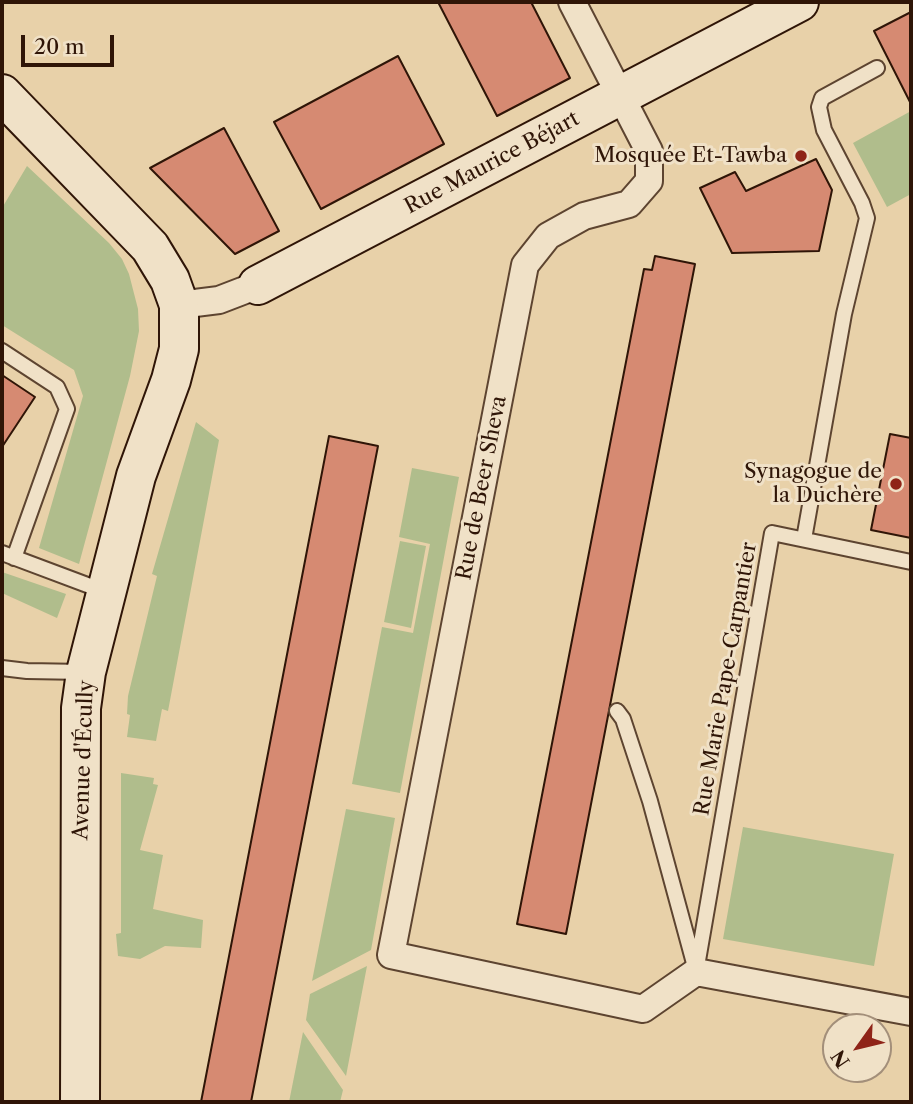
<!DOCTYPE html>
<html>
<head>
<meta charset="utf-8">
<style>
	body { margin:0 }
	#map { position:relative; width:913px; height:1104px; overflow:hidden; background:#e8d1a9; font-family:"Libre Caslon Text",serif }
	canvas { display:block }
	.frame { position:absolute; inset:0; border:4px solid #2f1507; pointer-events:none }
	.north { position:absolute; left:822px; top:1013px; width:70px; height:70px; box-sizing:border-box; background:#f0e1c7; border:2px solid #a38f7a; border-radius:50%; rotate:236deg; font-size:19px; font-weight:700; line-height:28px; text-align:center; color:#2f1507 }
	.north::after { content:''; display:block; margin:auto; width:24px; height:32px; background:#8f2418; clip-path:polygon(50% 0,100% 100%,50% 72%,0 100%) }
	.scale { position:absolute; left:21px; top:35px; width:93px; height:32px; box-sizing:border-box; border:4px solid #2f1507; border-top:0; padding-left:9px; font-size:21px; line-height:24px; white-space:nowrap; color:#2f1507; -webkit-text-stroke:5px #f0e1c7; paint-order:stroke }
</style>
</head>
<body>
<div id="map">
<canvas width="913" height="1104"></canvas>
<div class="frame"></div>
<div class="north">N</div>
<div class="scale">20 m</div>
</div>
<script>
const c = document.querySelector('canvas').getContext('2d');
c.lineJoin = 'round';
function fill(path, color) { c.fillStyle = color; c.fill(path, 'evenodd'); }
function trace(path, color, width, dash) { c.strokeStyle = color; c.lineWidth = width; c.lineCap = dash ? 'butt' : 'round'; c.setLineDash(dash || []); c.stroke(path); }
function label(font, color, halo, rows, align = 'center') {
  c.font = font + ' "Libre Caslon Text",serif'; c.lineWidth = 6; c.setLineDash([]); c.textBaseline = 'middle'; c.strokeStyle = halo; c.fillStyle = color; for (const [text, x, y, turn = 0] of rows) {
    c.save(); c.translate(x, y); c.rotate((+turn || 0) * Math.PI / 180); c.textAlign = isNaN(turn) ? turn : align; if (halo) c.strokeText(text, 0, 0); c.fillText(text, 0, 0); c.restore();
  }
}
fill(new Path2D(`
	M911,111V194L887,207L853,143Z
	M27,166L109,243L122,259L129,274L138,309L139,331L130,376L79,564L39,548L83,396L74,370L2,325V208Z
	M196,422L219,440L168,711L162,709L156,741L127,737L130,715L127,714L128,696L157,576L152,574Z
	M412,468L459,477L400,793L352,784L382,627L413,633L430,544L399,537Z
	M400,541L426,546L411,628L384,622Z
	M2,572L66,594L57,618L2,593Z
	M121,773L154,778L153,784L158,785L140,850L163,855L153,909L203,920L201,948L165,946L140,959L118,956L116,934L121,933Z
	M346,809L395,818L371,950L312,981Z
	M743,827L894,854L874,966L723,939Z
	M367,966L346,1076L306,1020L310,994Z
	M303,1032L343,1090L340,1102H289Z`), '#b0bd8c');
const building = new Path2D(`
	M438,2H531L570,78L497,116Z
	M911,12V104L874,31Z
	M398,56L444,144L321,209L274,122Z
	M224,128L279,231L235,254L150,168Z
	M816,159L832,190L819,251L732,253L700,188L735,172L746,191Z
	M655,256L695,264L566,934L517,924L644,269L652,270Z
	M2,375L35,397L2,447Z
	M890,434L911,438V538L871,530Z
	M329,436L378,446L251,1102H201Z`);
fill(building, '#d68a72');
trace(building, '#2f1507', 2);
const lane = new Path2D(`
	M2,351L57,387L67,409L14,558
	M804,539L844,314L867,218L862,203L824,130L819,107L822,98L877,68
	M2,553L106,592
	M2,668L27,671L84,672
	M617,711L623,719L650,801L695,967
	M696,972L772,533L911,562`);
const street = new Path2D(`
	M572,2L649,151V181L629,204L584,216L548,236L525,265L391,955L643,1009L696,972L911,1012
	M179,305L219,300L258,285`);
const secondary = new Path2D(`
	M2,94L150,247L170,280L179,305V349L171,380L136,476L86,672L81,708L80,1102
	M258,285L799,2`);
trace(lane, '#5d4430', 18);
trace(street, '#5d4430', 30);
trace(secondary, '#2f1507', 42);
trace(lane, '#f0e1c7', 14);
trace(street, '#f0e1c7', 26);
trace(secondary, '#f0e1c7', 38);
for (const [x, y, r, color] of [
	[801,156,7,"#8f2418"],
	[896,484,7,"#8f2418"]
]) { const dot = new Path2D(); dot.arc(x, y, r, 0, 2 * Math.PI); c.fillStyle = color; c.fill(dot); trace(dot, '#f0e1c7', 2.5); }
label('21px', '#2f1507', '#f0e1c7', [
	["Mosquée Et-Tawba",787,156],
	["Synagogue de",882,472],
	["la Duchère",882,496]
], 'right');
label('21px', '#2f1507', '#f0e1c7', [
	["Rue Maurice Béjart",492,163,-28],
	["Rue de Beer Sheva",482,488,-79],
	["Rue Marie Pape-Carpantier",726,679,-80],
	["Avenue d'Écully",84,760,-88]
]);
</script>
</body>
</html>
